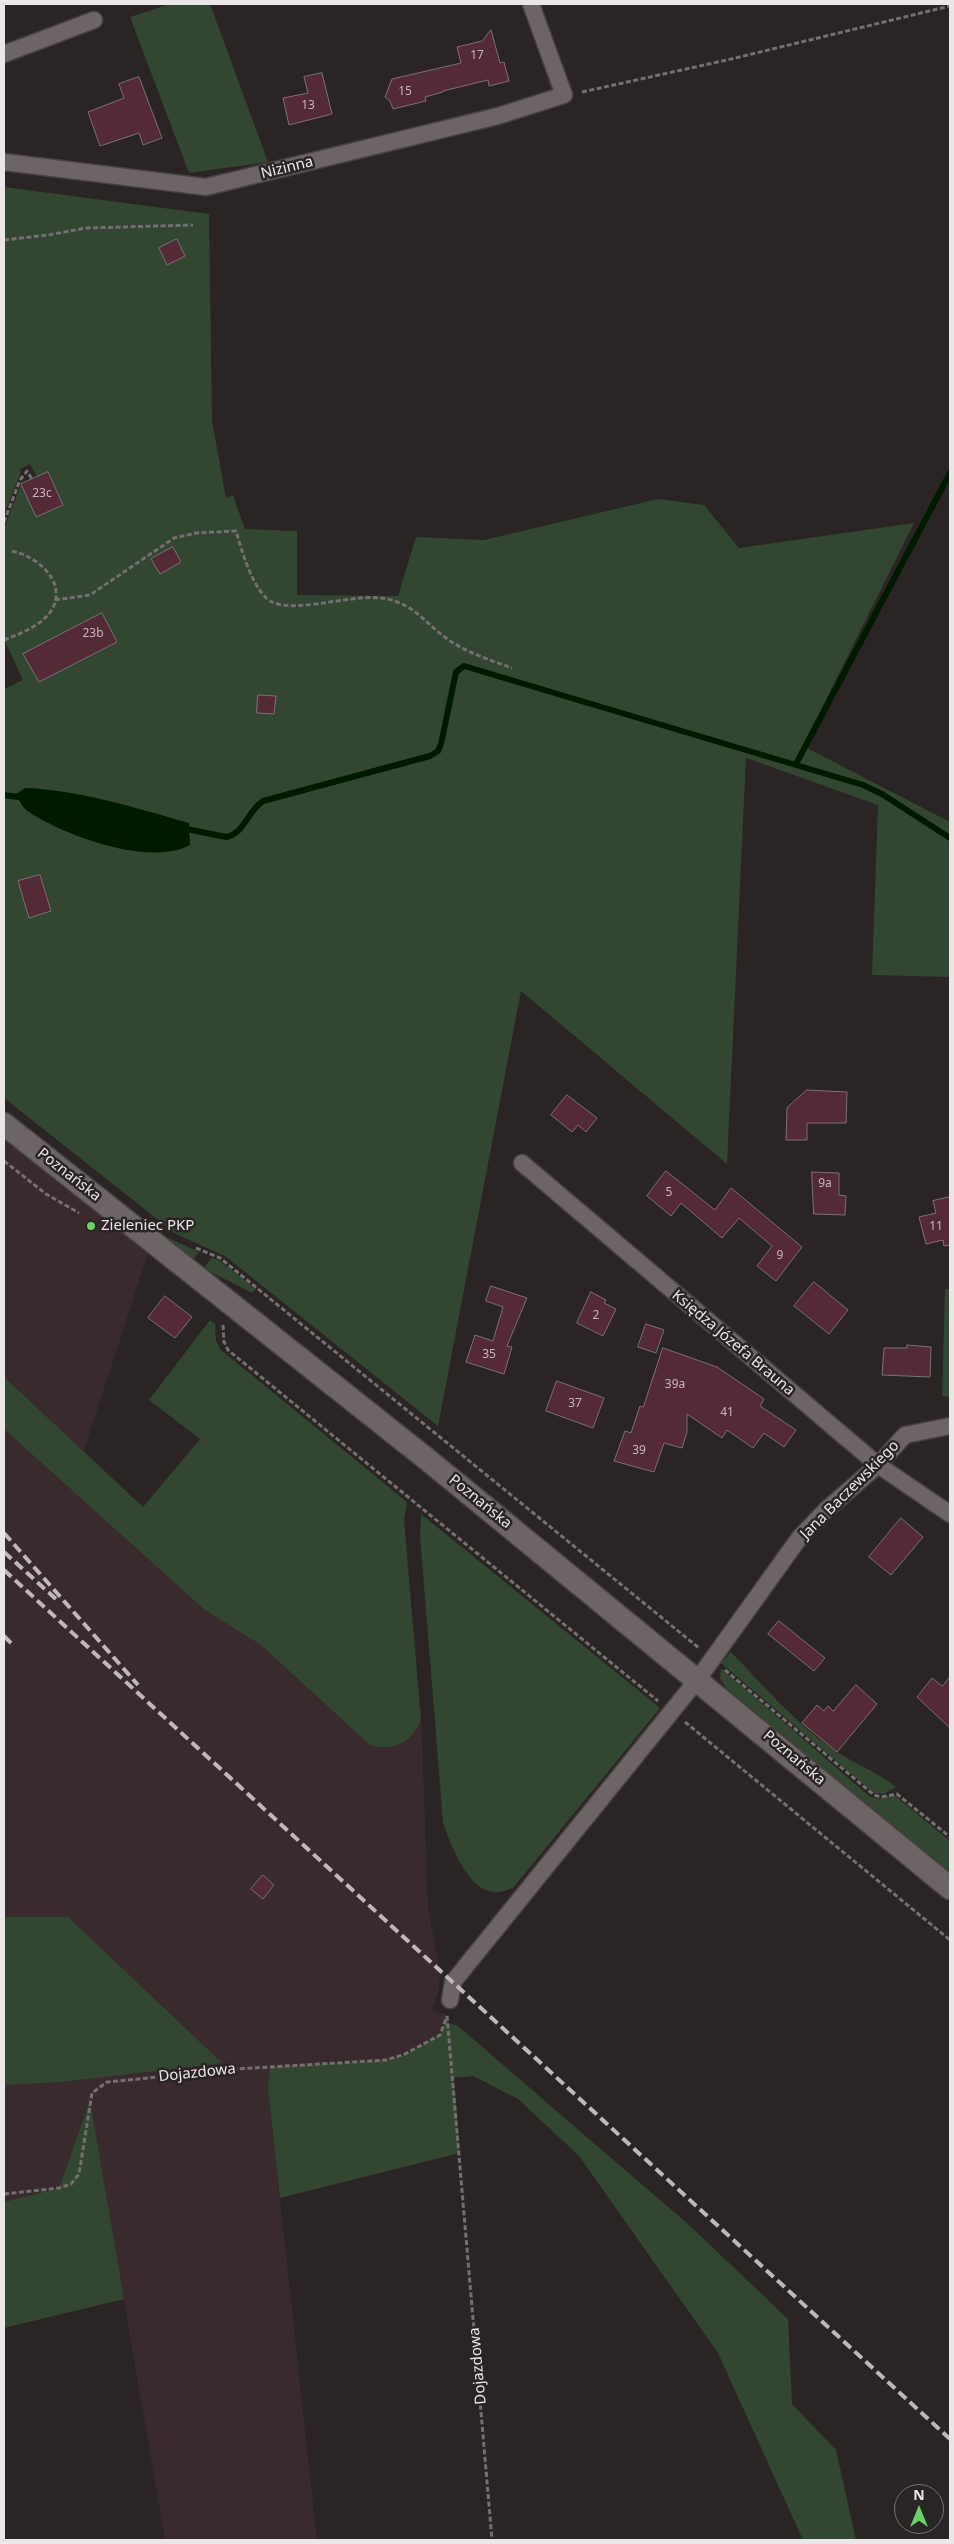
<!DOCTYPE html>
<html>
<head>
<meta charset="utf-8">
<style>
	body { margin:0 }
	#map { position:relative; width:954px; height:2544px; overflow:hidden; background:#2a2425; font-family:"Noto Sans",sans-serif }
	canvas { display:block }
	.frame { position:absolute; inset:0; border:5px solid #ebe6e7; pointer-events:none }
	.north { position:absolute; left:894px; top:2484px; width:50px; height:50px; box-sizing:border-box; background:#2a2425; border:1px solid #777273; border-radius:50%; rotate:0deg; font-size:14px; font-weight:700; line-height:20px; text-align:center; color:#ebe6e7 }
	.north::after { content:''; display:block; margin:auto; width:18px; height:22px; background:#67d466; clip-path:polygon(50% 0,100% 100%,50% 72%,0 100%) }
</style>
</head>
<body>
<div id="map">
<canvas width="954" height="2544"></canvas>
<div class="frame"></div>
<div class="north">N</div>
</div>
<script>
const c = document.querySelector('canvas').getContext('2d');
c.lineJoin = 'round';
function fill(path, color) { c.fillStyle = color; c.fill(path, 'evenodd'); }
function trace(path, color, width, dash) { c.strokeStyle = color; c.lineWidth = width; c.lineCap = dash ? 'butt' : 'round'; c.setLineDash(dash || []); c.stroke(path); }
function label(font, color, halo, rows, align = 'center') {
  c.font = font + ' "Noto Sans",sans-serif'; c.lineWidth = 5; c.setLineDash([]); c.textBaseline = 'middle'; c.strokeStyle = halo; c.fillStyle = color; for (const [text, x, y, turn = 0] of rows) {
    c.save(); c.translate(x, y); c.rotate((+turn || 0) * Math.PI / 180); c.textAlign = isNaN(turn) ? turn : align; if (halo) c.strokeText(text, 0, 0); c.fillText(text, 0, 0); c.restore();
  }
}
fill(new Path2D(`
	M4,1124L152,1241L84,1451L142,1507L421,1709L428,1907L440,1972L439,1989L432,2010L447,2015L440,2035L405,2054L386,2060L270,2067L268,2088L317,2540H165L90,2103L59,2188L4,2202Z`), '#382a2d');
fill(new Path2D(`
	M170,4H210L268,162L189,173L130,17Z
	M4,187L209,214L212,421L226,498L233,495L245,529L297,531V595L398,596L416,537L484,540L658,499L704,505L739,548L914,523L803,746L950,822V977L872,975L878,805L746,758L727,1164L521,991L438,1426L225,1256L176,1234L4,1098V689L23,680L4,639V529L21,484L36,517L62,505L37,477L30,464L20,469L21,472L4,515Z
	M167,1237L199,1252L193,1260Z
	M212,1258L220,1261L256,1289L252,1293L209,1271L204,1267Z
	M945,1289H950V1397L942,1396Z
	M210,1320L215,1324L216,1341L221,1350L407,1502L404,1520L421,1720C411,1743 395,1750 371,1746L261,1645L205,1610L4,1429V1377L143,1507L200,1439L149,1400Z
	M421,1514L660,1708L513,1888C508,1889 503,1892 498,1892C469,1895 450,1844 443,1822L420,1535Z
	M731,1652C764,1686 797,1725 837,1752C856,1765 878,1772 896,1787L884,1794L874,1793L721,1663Z
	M721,1668L869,1796L878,1799L893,1794L950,1841V1873L726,1688L720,1678Z
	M4,1917H68L222,2063L62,2082L4,2085Z
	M447,2015L448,2023L458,2026L689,2225L788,2319L792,2404L836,2450L856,2540H803L718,2353L579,2156L518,2099L473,2076L454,2078L460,2153L280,2198L268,2088L270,2067L386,2060L405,2054L440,2035Z
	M90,2101L124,2299L4,2328V2202L59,2188Z`), '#324631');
fill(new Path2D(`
	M25,788C80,790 136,808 189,823L190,845C150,867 65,836 29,812C23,809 19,800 16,794Z`), '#001a00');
trace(new Path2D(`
	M796,764L950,473
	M4,795L25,798
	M182,828L226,837C244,834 247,812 263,801L430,756L438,751L441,744L456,672L464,666L863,785L882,794L950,838`), '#001a00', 6);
const building = new Path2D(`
	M491,30L500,63L504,62L509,81L489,86L488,80L443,91V92L425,97L426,101L393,109L390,101L385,97L392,79L461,63L457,47L482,41Z
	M322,73L332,114L289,125L283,98L308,93L304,77Z
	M139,77L162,138L143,145L139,133L100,146L88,112L124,98L119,84Z
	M177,239L185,256L167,265L159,248Z
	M48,472L63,505L36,517L21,484Z
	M173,547L181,562L160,574L151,559Z
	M102,613L117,642L39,682L23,654Z
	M258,695L276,696L274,714L257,713Z
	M40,875L51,911L29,918L18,881Z
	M807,1090L847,1092L846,1123H807V1140H786L787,1108Z
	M567,1095L597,1118L586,1132L578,1125L572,1132L551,1115Z
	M666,1171L715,1210L731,1188L802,1247L776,1281L757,1266L772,1246L739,1218L722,1238L681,1203L671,1216L647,1196Z
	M812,1172L839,1173V1195L846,1196L845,1215L814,1214Z
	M950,1197V1245L944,1246L943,1240L926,1244L919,1217L936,1213L933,1201Z
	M814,1282L848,1310L829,1334L794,1306Z
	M491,1286L527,1298L507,1346L512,1347L504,1374L466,1362L475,1335L493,1341L503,1307L486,1301Z
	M591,1292L606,1300L604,1303L616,1309L603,1336L577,1323Z
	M165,1296L192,1317L175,1338L148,1318Z
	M646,1324L664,1330L656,1353L638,1347Z
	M907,1345L931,1347L930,1377L882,1375L884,1348H907Z
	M663,1348L717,1367L764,1399L760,1406L796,1430L784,1447L764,1433L753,1448L727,1430L722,1438L687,1414V1432L682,1448L664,1443L654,1472L614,1461L625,1431L631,1433L640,1406L643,1407Z
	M557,1381L604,1398L593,1428L546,1411Z
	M901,1518L923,1537L891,1575L869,1557Z
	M779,1621L825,1658L814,1671L768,1634Z
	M950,1677V1728L917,1697L932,1678L942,1686Z
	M856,1685L877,1704L837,1752L802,1723L817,1705L824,1711L828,1706L833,1711Z
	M263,1875L274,1885L263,1899L251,1889Z`);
fill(building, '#542a36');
trace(building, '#7a7274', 1);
const minor = new Path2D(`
	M4,54L94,20
	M4,162L206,187L498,116L564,95L531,4
	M522,1163L878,1465L950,1514
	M450,2000L453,1982L698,1679L800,1537L826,1510L878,1465L905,1435L950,1426`);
const secondary = new Path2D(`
	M4,1124L428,1460L950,1888`);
trace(minor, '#474142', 19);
trace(secondary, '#474142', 25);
trace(new Path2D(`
	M582,92L727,60L950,6
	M4,240L48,235L86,228L193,225
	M4,522L20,480L27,471L32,479
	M55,600L90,595L174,538L196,533L236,531C242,551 253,592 272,602C290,611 331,601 352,599C367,597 382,596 397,602C417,609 429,626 446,638C465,652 490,660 512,668
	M4,640C19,634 36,628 48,615C72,586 39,556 11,551
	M4,1161L46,1194L79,1213
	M196,1248L220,1258L699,1648
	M223,1325L224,1342L228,1350L658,1701
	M725,1670L874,1795L881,1797L897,1794L950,1837
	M685,1722L950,1940
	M447,2016L492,2540
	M4,2194L59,2188L71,2184L79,2174L92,2093L107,2082L237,2069L386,2060L405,2054L440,2035L447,2016`), '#746f70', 3, [5, 2.5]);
trace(minor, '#6d6466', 16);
trace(secondary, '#6d6466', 22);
trace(new Path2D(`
	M4,1533L138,1685
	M4,1552L57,1600
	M4,1570L950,2439
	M4,1636L13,1645`), '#beb8b9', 4, [10, 5]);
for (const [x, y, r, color] of [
	[91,1226,5,"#67d466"]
]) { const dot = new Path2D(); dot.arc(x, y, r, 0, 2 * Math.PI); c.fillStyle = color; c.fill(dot); trace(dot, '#2a2425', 2); }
label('12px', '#c5b7bb', null, [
	["17",477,56],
	["15",405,92],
	["13",308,106],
	["23c",42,494],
	["23b",93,634],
	["9a",825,1184],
	["5",669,1193],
	["11",936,1227],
	["9",780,1256],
	["2",596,1316],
	["35",489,1355],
	["39a",675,1385],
	["37",575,1404],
	["41",727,1413],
	["39",639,1451]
]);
label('15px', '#ebe6e7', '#2a2425', [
	["Nizinna",287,168,-14],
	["Poznańska",69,1175,38],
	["Księdza Józefa Brauna",733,1343,40],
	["Jana Baczewskiego",850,1490,-45],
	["Poznańska",480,1502,39],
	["Poznańska",794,1758,40],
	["Dojazdowa",197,2073,-6],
	["Dojazdowa",478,2366,-95]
]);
label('15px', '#ebe6e7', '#2a2425', [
	["Zieleniec PKP",101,1226]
], 'left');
</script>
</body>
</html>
